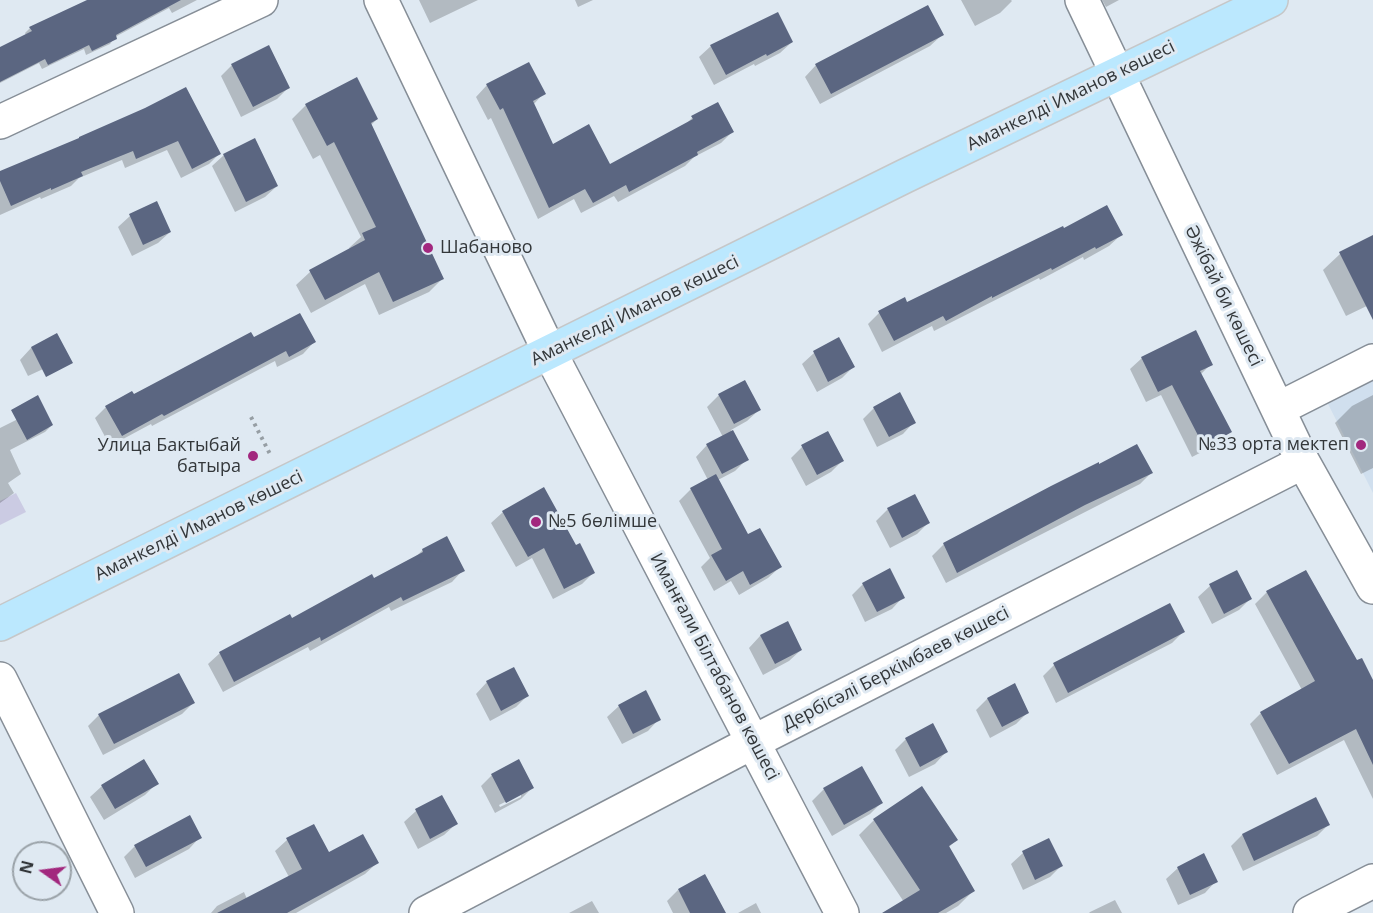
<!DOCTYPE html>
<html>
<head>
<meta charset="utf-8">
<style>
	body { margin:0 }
	#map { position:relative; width:1373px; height:913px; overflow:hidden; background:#dfe9f2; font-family:"Open Sans",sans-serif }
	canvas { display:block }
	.north { position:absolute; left:12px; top:841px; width:60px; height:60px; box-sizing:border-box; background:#dfe9f2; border:2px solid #9aa2a8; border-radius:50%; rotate:284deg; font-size:16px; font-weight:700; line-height:24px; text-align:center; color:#33373a }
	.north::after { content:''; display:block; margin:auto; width:21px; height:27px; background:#a2287e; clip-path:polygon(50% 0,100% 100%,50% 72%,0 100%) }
</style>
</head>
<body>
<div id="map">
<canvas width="1373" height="913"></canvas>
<div class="north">N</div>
</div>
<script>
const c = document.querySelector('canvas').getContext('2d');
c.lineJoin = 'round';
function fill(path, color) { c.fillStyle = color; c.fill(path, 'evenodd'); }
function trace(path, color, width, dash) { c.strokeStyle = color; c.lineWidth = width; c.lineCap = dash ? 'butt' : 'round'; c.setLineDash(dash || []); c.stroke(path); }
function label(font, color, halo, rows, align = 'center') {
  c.font = font + ' "Open Sans",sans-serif'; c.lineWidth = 6; c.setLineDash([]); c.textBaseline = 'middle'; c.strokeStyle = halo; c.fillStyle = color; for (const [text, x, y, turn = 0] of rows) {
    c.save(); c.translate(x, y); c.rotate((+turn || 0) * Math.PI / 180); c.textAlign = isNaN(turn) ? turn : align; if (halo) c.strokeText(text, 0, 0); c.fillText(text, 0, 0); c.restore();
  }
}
fill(new Path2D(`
	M1373,373V493L1325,398Z`), '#d0dfee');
fill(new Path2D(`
	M16,493L26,512L0,525V501Z`), '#cbcbe3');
fill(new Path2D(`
	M90,0H197L172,13L169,8L115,37L110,44L86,55L84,49L42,69L39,63L0,83V49L26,36L25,33L30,28Z
	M419,0H478L430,23Z
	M575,0H593L578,7Z
	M961,0H1011L1012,1L1000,13L975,26Z
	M1102,0H1119L1106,7Z
	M942,35L930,46L820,104L805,77L816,65Z
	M792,42L780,53L755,66L754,64L714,85L699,57L711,46Z
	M232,65L288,88L277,99L241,117L221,76Z
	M487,85L544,93L533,105L552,146L609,166L684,126L692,118L717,104L732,132L721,143L694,157L685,166L618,202L614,196L581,213L574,199L538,219L491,118L488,120L476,97Z
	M306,105L377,119L371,125L442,279L429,292L379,315L365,284L311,313L296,285L310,272L350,250L349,248L361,237L320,155L313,159L292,119Z
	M145,110L219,154L209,164L181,178L167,150L125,168L122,160L79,178L71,186L41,199L40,197L0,215V173Z
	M224,155L277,186L265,197L235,212L212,166Z
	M156,203L170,232L158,243L132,256L118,227L130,216Z
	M1063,230L1121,235L1109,246L1084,260L1083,257L1040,280L1039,278L934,331L932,326L882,352L868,324L879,313L904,299L906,304Z
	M1373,237V303L1346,316L1323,270L1340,254Z
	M57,335L54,364L28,376L20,360L31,348Z
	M253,339L314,342L303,354L277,367L275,361L152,426L151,424L110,446L95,418L106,407Z
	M839,339L853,367L842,378L817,392L802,364L814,353Z
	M1142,358L1211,364L1200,375L1230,432L1219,443L1192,457L1161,395L1146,402L1130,369Z
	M719,395L759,410L747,421L731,430L747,459L735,471L718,480L748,536L780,567L768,578L739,595L731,581L714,591L701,567L710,558L679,501L691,489L708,480L696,457L707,445L723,437L707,407Z
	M1373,395V468L1361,474L1335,423L1352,406Z
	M42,407L52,425L45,432L10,450L21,474L8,483L14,493L0,503V428Z
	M874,408L914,422L903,434L877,447L863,419Z
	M802,447L842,461L831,472L806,486L791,458Z
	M1151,473L1140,484L946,583L932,556L944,544L1051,487Z
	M888,509L928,523L917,534L890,548L876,521Z
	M503,512L575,547L593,573L582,584L553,599L532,558L516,567L491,523Z
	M423,550L463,570L452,582L391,611L389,607L310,651L308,647L223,692L208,664L220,653L374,580L414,558Z
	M1236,572L1250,599L1239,610L1212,624L1198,597L1210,586Z
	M1305,572L1357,662L1373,683V799L1344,740L1277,775L1250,724L1261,713L1302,690L1255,604L1267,592Z
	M863,584L903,597L892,609L865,622L852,595Z
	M787,623L801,650L789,661L763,675L749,648L760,636Z
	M1183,632L1172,643L1056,703L1043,676L1054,665Z
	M487,682L527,696L516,707L490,721L476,694Z
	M1014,685L1028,712L1016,724L990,738L976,710L987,699Z
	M193,703L182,714L103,755L88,726L99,715Z
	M619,706L659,719L648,731L622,744L607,717Z
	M906,739L946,752L935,764L909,777L895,750Z
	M862,768L881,803L870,814L832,836L812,801L824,789Z
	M492,775L532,788L521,799L495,813L481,786ZM521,794V797L500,807L499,805Z
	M157,783L145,795L104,820L90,797L102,786Z
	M442,797L456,824L444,835L418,849L404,822L416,811Z
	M874,820L956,840L948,848L973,891L958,906L946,913H888L904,902L859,835Z
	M1328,825L1317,836L1243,871L1231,846L1242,835Z
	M313,826L328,854L377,863L365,874L296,913H211L217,906L244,892L247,899L289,877L275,851L287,840Z
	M200,837L189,849L135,878L124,857L135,846Z
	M1048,840L1061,866L1050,877L1023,890L1011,864L1023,853Z
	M1203,855L1216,881L1205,893L1178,905L1166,879L1178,868Z
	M678,890L709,913H673L667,901Z
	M1115,900L1122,913H1089L1090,912Z
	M592,901L599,913H569Z
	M756,903L761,913H738Z`), '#0003');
fill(new Path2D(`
	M87,0H181L116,35L117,39L92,51L89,45L48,65L45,59L0,82V47L32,31L29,27Z
	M928,5L944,35L831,94L815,64Z
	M778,12L793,42L767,56L766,54L726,75L710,45Z
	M269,45L290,88L253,107L231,64Z
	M529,62L546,94L533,101L553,144L589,124L610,164L693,119L691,116L718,102L734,132L697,152L698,155L629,192L626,185L593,203L585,189L549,208L503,108L500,110L486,84Z
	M357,77L378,119L371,123L444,279L393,302L379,272L325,300L309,270L365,240L362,233L376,227L334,142L327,146L305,104Z
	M186,87L221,154L192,169L178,141L136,159L133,151L81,172L83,176L51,190V188L11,206L0,181V171L79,138V137L145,108Z
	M255,138L278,186L246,202L223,154Z
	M157,201L171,232L143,245L129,214Z
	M1107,205L1123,235L1096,249L1095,247L1052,270L1051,268L992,298V296L946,321L943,316L894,341L878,311L905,297L907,302L1063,226L1064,228Z
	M1373,235V320L1339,252Z
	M300,313L316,342L289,357L286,351L164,416L162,414L122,436L105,406L132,391L134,394L251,332L254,337Z
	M1196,330L1213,365L1200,371L1232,432L1204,447L1172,385L1158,392L1141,357Z
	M57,333L73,363L46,377L31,347Z
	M839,337L855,367L828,382L813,351Z
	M745,380L761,410L734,424L718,394Z
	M900,392L916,423L889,437L873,407Z
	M38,395L53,425L27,440L11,410Z
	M733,430L749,460L722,474L706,444Z
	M828,431L844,461L817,475L801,445Z
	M1137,444L1153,473L1085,505L957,573L943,543L1051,486L1099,462V464Z
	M716,474L748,534L760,528L782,567L750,585L743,571L726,581L711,555L722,549L690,488Z
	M544,487L576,545L580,543L595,573L564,589L544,548L528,557L502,511Z
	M915,494L930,523L902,538L887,508Z
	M447,536L465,571L403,601L401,597L321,641L320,637L234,682L219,652L290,614L292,618L372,574L374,578L423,552L422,549Z
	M890,568L905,598L877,612L862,583Z
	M1237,570L1252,599L1224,614L1209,584Z
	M1306,570L1357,660L1362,658L1373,680V765L1356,729L1289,764L1260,712L1315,681L1266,591Z
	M1170,603L1185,632L1068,693L1053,663Z
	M788,621L802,650L775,664L760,635Z
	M514,667L529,696L501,711L486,681Z
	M179,673L195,703L114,744L98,714Z
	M1015,683L1029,713L1002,727L987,698Z
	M646,690L661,720L633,734L618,705Z
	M933,723L948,752L920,767L905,738Z
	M144,759L159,784L115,809L101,785Z
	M519,759L534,788L506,803L491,774Z
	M862,766L883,803L844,825L823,788Z
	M922,786L958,840L949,846L975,891L938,913H882L920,890L873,819Z
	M442,795L458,824L430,839L415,809Z
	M1316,797L1330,825L1254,861L1242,834Z
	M190,815L202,838L146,867L134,845Z
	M314,824L329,852L363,834L379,863L287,913H217L302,869L286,838Z
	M1049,838L1063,866L1035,880L1022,851Z
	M1204,853L1218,882L1190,895L1177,867Z
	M705,874L726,913H690L678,889Z`), '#5b6681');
const minor = new Path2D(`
	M381,0L550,353L842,913
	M1082,0L1303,462L1373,587
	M0,122L261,0
	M1278,409L1373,361
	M0,679L117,913
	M426,913L753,742L1303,462
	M1310,913L1373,881`);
const major = new Path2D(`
	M0,624L905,176L1271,0`);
trace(minor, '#868e97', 36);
trace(major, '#c6c7c8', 36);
trace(new Path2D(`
	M251,417L271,456`), '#969ea4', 4, [3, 4.5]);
trace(minor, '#fff', 33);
trace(major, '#bbe8fe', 33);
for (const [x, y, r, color] of [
	[428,248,6,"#a2287e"],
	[1361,445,6,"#a2287e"],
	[253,456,6,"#a2287e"],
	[536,522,6,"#a2287e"]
]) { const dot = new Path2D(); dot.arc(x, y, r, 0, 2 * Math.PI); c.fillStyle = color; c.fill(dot); trace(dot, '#dfe9f2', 2); }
label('18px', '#33373a', '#dfe9f2', [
	["Аманкелді Иманов көшесі",1071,96,-26],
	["Әжібай би көшесі",1223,296,64],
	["Аманкелді Иманов көшесі",635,311,-26],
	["Аманкелді Иманов көшесі",199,526,-26],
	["Иманғали Білтабанов көшесі",714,667,62],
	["Дербісәлі Беркімбаев көшесі",896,669,-27]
]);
label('18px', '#33373a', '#dfe9f2', [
	["Шабаново",440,248],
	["№33 орта мектеп",1349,445,"right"],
	["Улица Бактыбай",241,446,"right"],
	["батыра",241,467,"right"],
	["№5 бөлімше",548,522]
], 'left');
</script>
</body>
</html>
